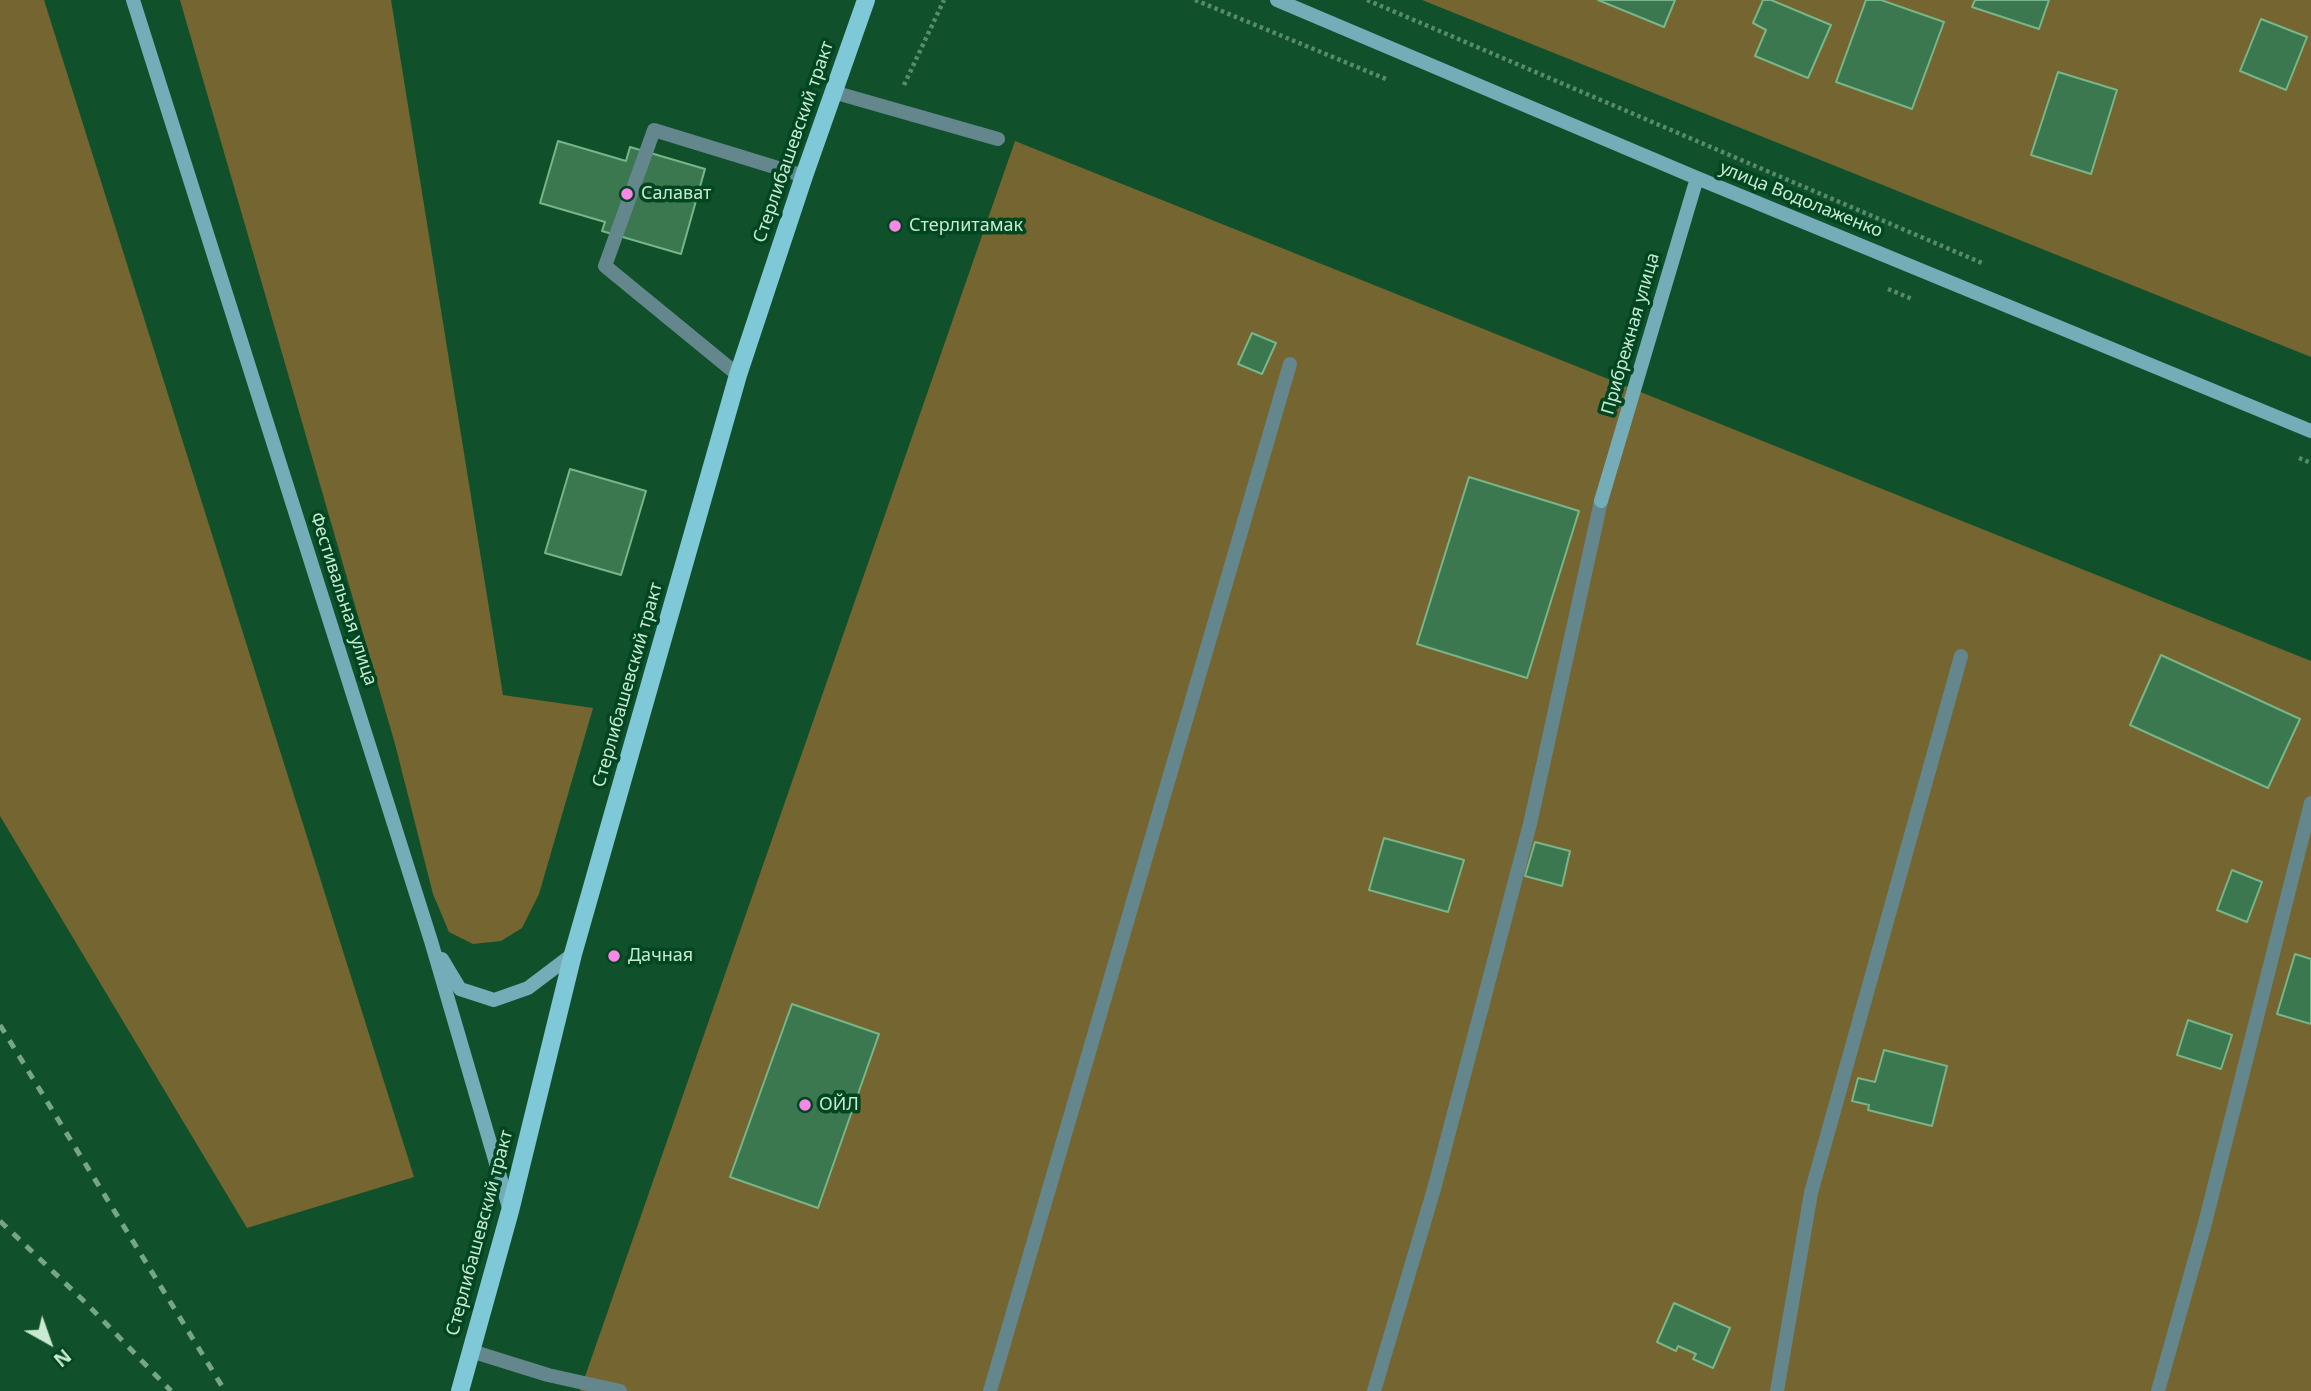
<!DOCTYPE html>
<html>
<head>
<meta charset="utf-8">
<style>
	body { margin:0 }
	#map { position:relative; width:2311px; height:1391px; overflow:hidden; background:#10512c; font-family:"Noto Sans",sans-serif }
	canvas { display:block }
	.north { position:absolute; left:14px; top:1307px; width:70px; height:70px; -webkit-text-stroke:5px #004621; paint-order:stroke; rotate:140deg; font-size:19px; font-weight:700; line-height:28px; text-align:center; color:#cae9d2 }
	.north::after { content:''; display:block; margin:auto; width:24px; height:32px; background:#cae9d2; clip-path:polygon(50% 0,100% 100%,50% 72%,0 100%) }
</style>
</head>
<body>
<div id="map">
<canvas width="2311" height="1391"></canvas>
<div class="north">N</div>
</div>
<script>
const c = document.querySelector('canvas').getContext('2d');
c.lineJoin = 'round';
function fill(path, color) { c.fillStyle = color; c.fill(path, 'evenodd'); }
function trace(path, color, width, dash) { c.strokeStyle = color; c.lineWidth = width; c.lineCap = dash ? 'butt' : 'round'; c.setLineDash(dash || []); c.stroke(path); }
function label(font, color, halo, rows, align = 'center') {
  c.font = font + ' "Noto Sans",sans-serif'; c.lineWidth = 7; c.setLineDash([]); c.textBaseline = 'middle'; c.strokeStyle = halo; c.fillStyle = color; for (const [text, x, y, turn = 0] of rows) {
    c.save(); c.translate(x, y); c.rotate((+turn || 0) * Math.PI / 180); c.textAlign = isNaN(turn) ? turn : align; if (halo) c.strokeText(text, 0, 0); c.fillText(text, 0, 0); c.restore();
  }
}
fill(new Path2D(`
	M0,0H44L414,1177L247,1228L0,816Z
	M180,0H391L503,695L593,708L539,894L522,928L501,941L473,944L449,932L433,894L395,744Z
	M1422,0H2311V357Z
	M1015,141L2311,661V1391H580Z`), '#756530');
const building = new Path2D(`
	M1598,0H1675L1664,27Z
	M1763,0H1771L1831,25L1808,78L1755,56L1766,30L1753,23Z
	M1866,0H1881L1944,22L1912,109L1836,82Z
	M1975,0H2049L2039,29L1972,7Z
	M2261,19L2307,37L2286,90L2240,71Z
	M2058,72L2117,90L2091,174L2031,155Z
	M558,141L626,161L630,147L705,169L681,254L602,231L605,222L540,203Z
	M1252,333L1276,343L1262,374L1238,364Z
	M570,469L646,491L621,575L545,553Z
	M1469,477L1579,511L1527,678L1417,644Z
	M2161,655L2300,719L2268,788L2130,725Z
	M1384,838L1464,860L1448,912L1369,890Z
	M1535,842L1570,851L1562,886L1525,876Z
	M2232,870L2262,882L2247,922L2217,910Z
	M2295,954L2311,959V1024L2277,1014Z
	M792,1004L879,1034L818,1208L730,1177Z
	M2188,1020L2232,1035L2221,1069L2177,1055Z
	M1884,1050L1947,1066L1932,1126L1868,1110L1869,1105L1852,1101L1858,1078L1875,1082Z
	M1674,1303L1730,1328L1713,1368L1693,1359L1696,1354L1678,1346L1676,1351L1657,1342Z`);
fill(building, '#3b774f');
trace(building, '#78b68a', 2);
trace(new Path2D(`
	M1195,0L1386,79
	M1367,0L1982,263
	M904,85L944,0
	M1888,289L1912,299
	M2299,458L2311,463`), '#588b6c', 4.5, [3.5, 3.5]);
trace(new Path2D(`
	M833,92L998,139
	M738,375L605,266L654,130L804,176
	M471,1351L548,1375L620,1391
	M990,1391L1290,364
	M1374,1391L1434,1189L1530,824L1601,501
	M1777,1391L1811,1193L1961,656
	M2158,1391L2204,1227L2311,803`), '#64878e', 14);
trace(new Path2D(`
	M133,0L431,941L510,1211
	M1277,0L1697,178L2311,431
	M1601,501L1697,178
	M442,959L460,989L494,1000L528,988L573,954`), '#74acb8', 14);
trace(new Path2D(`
	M460,1391L510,1211L573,954L738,375L804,176L866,0`), '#7fc8d8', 18);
trace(new Path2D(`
	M0,1025L225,1391
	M0,1221L86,1303L171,1391`), '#76a587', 5, [9, 9]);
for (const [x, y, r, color] of [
	[627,194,7,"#f987e8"],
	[895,226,7,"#f987e8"],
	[614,956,7,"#f987e8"],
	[805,1105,7,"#f987e8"]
]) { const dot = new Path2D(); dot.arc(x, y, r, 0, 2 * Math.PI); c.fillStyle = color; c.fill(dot); trace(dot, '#004621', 2.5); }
label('18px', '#cae9d2', '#004621', [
	["Стерлибашевский тракт",794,142,-71],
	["улица Водолаженко",1801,200,22],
	["Прибрежная улица",1631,334,-74],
	["Фестивальная улица",343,599,72],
	["Стерлибашевский тракт",628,685,-74],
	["Стерлибашевский тракт",480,1233,-75]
]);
label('18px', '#cae9d2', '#004621', [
	["Салават",641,194],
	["Стерлитамак",909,226],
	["Дачная",628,956],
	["ОЙЛ",819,1105]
], 'left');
</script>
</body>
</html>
